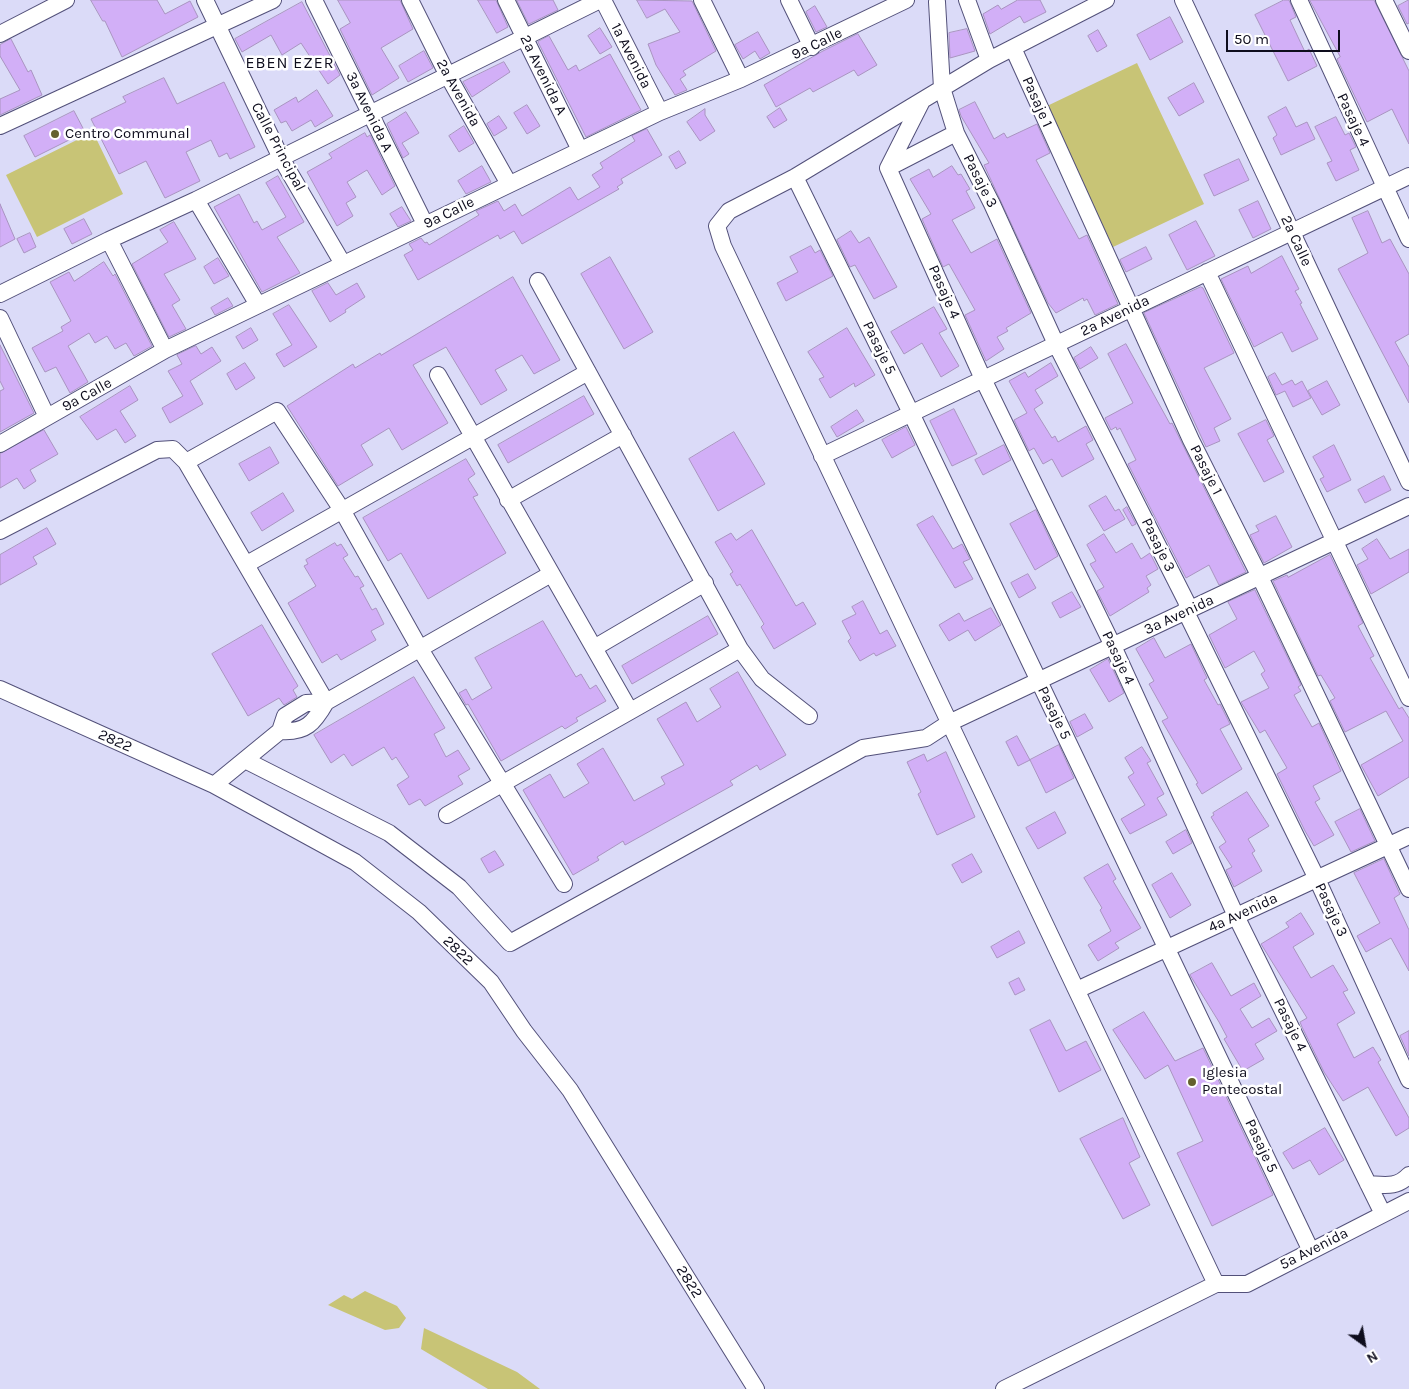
<!DOCTYPE html>
<html>
<head>
<meta charset="utf-8">
<style>
	body { margin:0 }
	#map { position:relative; width:1409px; height:1389px; overflow:hidden; background:#dbdbf8; font-family:Karla,sans-serif }
	canvas { display:block }
	.north { position:absolute; left:1339px; top:1319px; width:50px; height:50px; -webkit-text-stroke:4px #fff; paint-order:stroke; rotate:148deg; font-size:14px; font-weight:700; line-height:20px; text-align:center; color:#0e0d1d }
	.north::after { content:''; display:block; margin:auto; width:18px; height:22px; background:#0e0d1d; clip-path:polygon(50% 0,100% 100%,50% 72%,0 100%) }
	.scale { position:absolute; left:1226px; top:30px; width:114px; height:22px; box-sizing:border-box; border:2px solid #0e0d1d; border-top:0; padding-left:6px; font-size:15px; line-height:18px; white-space:nowrap; color:#0e0d1d; -webkit-text-stroke:4px #fff; paint-order:stroke }
</style>
</head>
<body>
<div id="map">
<canvas width="1409" height="1389"></canvas>
<div class="north">N</div>
<div class="scale">50 m</div>
</div>
<script>
const c = document.querySelector('canvas').getContext('2d');
c.lineJoin = 'round';
function fill(path, color) { c.fillStyle = color; c.fill(path, 'evenodd'); }
function trace(path, color, width, dash) { c.strokeStyle = color; c.lineWidth = width; c.lineCap = dash ? 'butt' : 'round'; c.setLineDash(dash || []); c.stroke(path); }
function label(font, color, halo, rows, align = 'center') {
  c.font = font + ' Karla,sans-serif'; c.lineWidth = 5; c.setLineDash([]); c.textBaseline = 'middle'; c.strokeStyle = halo; c.fillStyle = color; for (const [text, x, y, turn = 0] of rows) {
    c.save(); c.translate(x, y); c.rotate((+turn || 0) * Math.PI / 180); c.textAlign = isNaN(turn) ? turn : align; if (halo) c.strokeText(text, 0, 0); c.fillText(text, 0, 0); c.restore();
  }
}
fill(new Path2D(`
	M1137,63L1204,204L1113,247L1047,106Z
	M93,132L123,194L37,237L6,175Z
	M365,1291L397,1306L406,1318L399,1328L385,1330L328,1305L344,1295L352,1299Z
	M424,1328L517,1372L540,1389H488L421,1349Z`), '#c8c476');
const building = new Path2D(`
	M91,0H157L165,14L190,1L198,17L122,57L105,21H103Z
	M338,0H400L413,29L381,48L399,78L372,95L340,29L350,23Z
	M478,0H496L508,27L497,33Z
	M517,0H553L558,10L529,24Z
	M637,0L692,1L716,51L683,71L686,75L680,79L687,90L675,95L656,65L648,44L680,32L665,9L647,18Z
	M1018,0H1040L1046,12L1024,23L1020,16L990,34L983,14L998,5L1001,9Z
	M1284,0H1289L1296,17L1290,20L1305,52L1309,49L1317,66L1288,81L1255,15Z
	M1310,0H1374L1409,71V144L1392,109L1367,122L1337,59L1340,57Z
	M1409,0V23L1407,24L1398,6Z
	M302,2L340,75L328,84L301,43L282,55L271,35L242,52L235,39Z
	M815,6L827,27L816,32L806,12Z
	M1170,17L1183,42L1150,60L1137,35Z
	M600,28L612,47L600,54L588,36Z
	M967,29L975,51L950,58L949,33Z
	M1098,30L1107,46L1097,52L1088,36Z
	M758,32L770,53L760,59L755,51L743,59L735,45Z
	M858,34L877,65L858,76L854,70L813,92L810,88L776,107L764,85L821,52Z
	M549,36L568,70L576,65L579,71L610,54L641,110L586,137L538,42Z
	M11,39L28,72L31,70L42,95L0,115V99L20,90L0,56V45Z
	M424,51L433,68L408,82L399,66Z
	M504,62L510,72L472,97L463,82Z
	M164,78L177,104L224,82L255,147L230,159L227,153L219,157L211,140L186,152L200,181L165,198L146,161L119,174L91,119L126,102L123,97Z
	M1194,83L1204,102L1179,116L1168,98Z
	M317,90L333,116L315,127L311,120L292,131L286,121L281,123L274,110L296,97L298,102Z
	M975,102L994,139L1004,133L1007,138L1037,124L1050,153L1036,160L1079,239L1087,235L1118,304L1095,315L1087,299L1084,301L1083,298L1056,313L1048,303L984,165L989,163L961,116L959,110Z
	M527,105L540,126L527,134L514,113Z
	M1286,107L1296,127L1307,122L1315,139L1281,155L1273,138L1277,135L1268,117Z
	M780,108L787,120L774,128L767,117Z
	M705,109V115L715,131L700,141L687,122Z
	M74,111L85,132L35,157L24,136Z
	M406,112L419,133L402,143L409,154L403,158L387,124Z
	M499,116L507,128L494,136L487,124Z
	M1336,117L1345,135L1349,133L1356,147L1350,150L1359,170L1336,181L1327,163L1332,161L1315,127Z
	M464,126L474,143L459,152L449,136Z
	M647,129L662,155L621,179L623,183L617,187L619,189L522,244L514,231L500,239L498,235L418,280L404,255L413,250L409,244L421,238L425,243L427,242L429,245L479,215L476,211L498,201L504,211L515,204L522,216L570,187L578,200L600,187L592,175L603,168L600,163L635,141L632,136Z
	M365,133L367,137L370,135L395,186L382,195L367,170L347,182L356,197L346,203L353,216L337,226L307,172L332,158L329,154Z
	M679,151L686,163L676,169L669,157Z
	M1239,159L1249,180L1214,196L1204,175Z
	M482,166L491,182L466,194L458,181Z
	M952,166L958,175L961,174L970,189L966,191L975,208L952,220L971,253L997,239L1031,313L1006,328L1008,331L997,337L1004,349L986,361L965,315L975,310L949,264L943,267L922,219L931,214L910,179L929,169L933,177Z
	M278,176L304,222L277,237L300,273L262,292L214,207L239,194L254,223L257,221L262,230L286,217L266,183Z
	M1258,201L1271,229L1253,238L1239,210Z
	M0,204L15,239L0,247Z
	M402,207L411,221L398,227L390,214Z
	M1368,211L1382,243L1390,239L1409,274V334L1395,342L1409,367V403L1338,269L1368,253L1352,218Z
	M84,219L92,234L72,244L64,229Z
	M1196,221L1215,256L1187,270L1169,235Z
	M174,222L196,259L164,274L180,300L172,305L186,329L169,337L132,264L168,242L160,230Z
	M851,231L859,243L869,237L897,287L874,299L855,265L850,267L837,240Z
	M30,233L36,247L24,253L17,239Z
	M811,246L815,253L820,250L833,276L786,301L777,283L798,272L790,257Z
	M1146,247L1152,259L1126,272L1120,260Z
	M1282,256L1299,289L1295,291L1302,303L1300,304L1318,339L1292,352L1282,332L1254,347L1221,279L1248,266L1251,273Z
	M610,257L653,332L624,349L581,274Z
	M218,258L229,276L214,284L204,267Z
	M104,262L113,276L115,274L152,346L134,356L126,343L115,349L107,336L95,343L89,333L68,346L88,382L70,393L56,367L45,372L32,348L63,331L61,327L71,321L50,282L69,272L74,281Z
	M513,277L560,360L534,374L522,355L495,370L507,390L481,405L446,347L413,365L448,423L402,450L389,428L361,445L373,465L338,486L287,406L353,364L355,368L380,353L381,355Z
	M328,283L336,295L357,283L365,297L345,310L346,312L330,322L312,291Z
	M1201,287L1203,288L1234,353L1204,368L1231,419L1214,428L1220,441L1206,447L1144,313Z
	M228,298L233,306L215,315L211,308Z
	M289,305L317,347L284,367L276,354L292,345L273,314Z
	M934,307L947,329L939,333L959,366L941,377L922,343L904,354L891,332Z
	M251,328L258,340L243,349L236,337Z
	M847,328L875,375L855,387L854,383L830,398L819,379L824,377L808,352Z
	M1126,344L1170,424L1172,423L1246,572L1219,585L1209,565L1186,578L1128,464L1136,460L1120,428L1117,430L1116,427L1111,430L1105,418L1133,403L1108,354Z
	M0,345L34,413L0,432V391L4,389L0,381Z
	M196,346L201,354L212,347L221,361L190,381L203,404L170,423L162,408L183,396L168,371L182,364L177,355Z
	M1091,347L1098,358L1080,369L1074,358Z
	M245,363L255,378L236,390L227,374Z
	M1051,363L1058,376L1035,390L1043,403L1034,409L1052,438L1055,436L1058,442L1086,426L1093,440L1086,444L1094,459L1062,477L1052,459L1043,464L1034,448L1029,451L1014,420L1027,413L1009,381L1025,372L1028,377Z
	M1275,373L1282,385L1292,380L1295,385L1302,381L1311,398L1293,407L1285,391L1276,395L1268,377Z
	M1327,381L1340,405L1322,415L1308,391Z
	M130,386L138,400L120,411L136,436L125,443L116,429L97,440L80,417Z
	M584,396L594,414L508,463L498,445Z
	M954,409L977,454L952,466L930,421Z
	M857,410L864,421L837,437L831,427Z
	M1266,420L1274,436L1267,440L1284,472L1264,482L1238,434Z
	M906,427L915,445L892,458L882,440Z
	M44,430L58,454L30,470L36,481L24,489L17,478L0,488V454Z
	M734,432L765,484L718,511L689,459Z
	M1004,445L1011,460L983,475L975,460Z
	M1334,445L1351,480L1327,492L1320,479L1324,477L1313,457Z
	M270,447L279,463L249,481L239,464Z
	M466,459L475,474L468,479L478,495L473,497L506,553L428,599L401,553L388,561L363,518Z
	M1384,476L1391,490L1365,503L1358,490Z
	M283,493L294,511L262,531L251,513Z
	M1106,496L1115,511L1119,509L1125,519L1104,531L1089,506Z
	M1127,507L1136,524L1132,526L1123,510Z
	M1036,510L1058,556L1035,570L1010,524Z
	M933,516L953,549L962,544L970,559L963,562L973,579L955,588L917,525Z
	M1276,516L1292,547L1264,563L1250,535L1259,531L1256,526Z
	M47,528L56,544L33,557L37,564L0,585V555Z
	M752,530L796,606L803,602L816,624L774,649L761,627L764,624L740,584L737,586L730,574L733,572L715,542L731,533L736,540Z
	M1104,534L1116,553L1132,543L1141,559L1150,553L1158,569L1146,576L1151,585L1147,588L1149,592L1110,616L1097,591L1104,587L1090,564L1096,561L1087,545Z
	M1377,539L1390,559L1409,549V572L1371,594L1357,565L1368,559L1362,549Z
	M335,543L337,546L341,544L348,555L343,558L355,577L358,576L364,586L360,588L372,610L376,608L384,624L371,631L376,640L341,660L337,654L322,663L288,603L316,586L304,566L308,564L306,560Z
	M1330,555L1363,623L1358,626L1374,656L1370,658L1399,709L1402,707L1409,718V777L1378,796L1361,765L1403,741L1386,711L1345,732L1330,701L1335,698L1321,675L1318,676L1273,581L1287,575L1288,577Z
	M1028,574L1036,588L1019,598L1011,583Z
	M1255,590L1301,685L1298,687L1301,691L1294,695L1312,727L1319,723L1341,771L1313,786L1320,799L1315,802L1334,835L1314,846L1305,831L1277,774L1287,768L1265,730L1260,733L1241,702L1269,688L1261,674L1265,671L1254,651L1225,668L1209,635L1237,619L1228,602Z
	M1072,592L1081,607L1060,618L1052,603Z
	M863,601L880,634L887,630L896,646L876,656L874,653L860,661L848,641L851,638L842,621L856,614L852,607Z
	M991,608L1001,625L975,641L968,630L949,641L939,625L959,613L964,621Z
	M708,616L718,634L632,684L622,666Z
	M543,621L576,677L581,674L590,689L596,685L606,701L576,718L578,721L565,729L562,726L501,761L468,704L466,705L459,693L466,689L472,700L492,688L475,658Z
	M262,625L298,686L293,690L297,697L284,705L279,698L248,716L212,654Z
	M1154,638L1165,658L1191,644L1207,678L1204,680L1218,705L1220,704L1230,724L1220,729L1242,769L1202,794L1196,784L1198,783L1162,721L1168,718L1149,684L1154,681L1136,649Z
	M1108,659L1124,693L1109,702L1090,670Z
	M738,672L786,755L760,770L757,765L730,781L733,785L625,845L623,841L597,857L599,860L573,875L523,790L550,774L564,798L589,783L577,764L603,748L634,801L665,784L661,777L684,765L657,719L686,702L697,722L721,707L710,689Z
	M414,677L445,728L434,734L446,757L458,750L470,769L458,776L463,784L425,806L420,799L409,805L397,785L409,777L396,757L392,760L384,747L352,766L344,754L331,763L314,735Z
	M1085,714L1093,728L1077,737L1070,722Z
	M1017,736L1030,760L1018,766L1006,742Z
	M1059,745L1074,778L1046,793L1030,760Z
	M1142,747L1151,761L1147,763L1164,794L1157,798L1167,815L1130,834L1121,819L1145,805L1128,777L1134,773L1125,758Z
	M946,752L975,817L937,835L918,794L921,792L907,762L924,754L927,761Z
	M1247,792L1269,826L1248,839L1255,851L1252,853L1262,871L1234,887L1226,870L1232,867L1219,847L1226,842L1211,817L1214,815L1213,813Z
	M1360,809L1375,841L1351,852L1335,822Z
	M1055,812L1066,833L1038,849L1026,828Z
	M1186,830L1192,843L1173,854L1166,842Z
	M495,851L504,865L489,873L481,859Z
	M972,854L982,872L962,883L952,865Z
	M1384,859L1400,894L1394,898L1409,930V971L1391,938L1366,952L1357,936L1380,923L1354,873Z
	M1108,864L1116,879L1113,881L1141,928L1115,943L1119,948L1098,961L1088,945L1111,931L1100,910L1102,908L1084,878Z
	M1172,873L1191,905L1170,918L1152,885Z
	M1301,913L1314,934L1293,947L1311,978L1333,965L1348,990L1343,992L1355,1013L1337,1024L1354,1058L1373,1047L1381,1060L1378,1062L1409,1118V1128L1396,1136L1368,1087L1343,1101L1324,1072L1302,1027L1300,1022L1307,1018L1261,944L1289,927L1286,923Z
	M1019,931L1025,943L997,958L991,947Z
	M1212,963L1231,996L1254,983L1261,996L1240,1009L1252,1028L1269,1018L1277,1031L1255,1044L1264,1059L1243,1071L1224,1039L1227,1037L1219,1022L1190,975Z
	M1019,978L1025,990L1015,995L1009,983Z
	M1144,1012L1175,1061L1203,1048L1273,1195L1212,1226L1177,1153L1203,1141L1168,1065L1145,1079L1113,1030Z
	M1050,1020L1066,1051L1086,1041L1101,1070L1059,1092L1030,1030Z
	M1409,1031V1056L1400,1036Z
	M1123,1118L1140,1157L1129,1163L1150,1205L1123,1219L1080,1139Z
	M1325,1128L1344,1160L1319,1175L1310,1160L1293,1169L1283,1153Z`);
fill(building, '#d2aff7');
trace(building, '#a994c0', 1);
const minor = new Path2D(`
	M205,0L281,158L343,264
	M314,0L425,224
	M410,0L447,74L509,184
	M506,0L580,150
	M603,0L660,112
	M702,0L741,79
	M789,0L812,47
	M967,0L989,60
	M1106,0L989,60L795,177L729,211L717,226L723,246L1216,1284
	M1183,0L1409,482
	M1299,0L1409,239
	M1384,0L1409,51
	M937,2L942,88L956,133L992,204L1056,344L1187,603L1186,612L1317,879L1409,1080
	M0,34L66,0
	M1013,48L1191,440L1260,577L1409,889
	M922,101L888,168L983,379L1113,646L1236,916L1383,1214
	M0,126L273,0
	M888,168L956,133
	M795,177L911,413L1311,1251
	M196,200L258,305
	M109,240L165,350
	M1207,272L1409,698
	M538,281L740,649L762,679L809,716
	M0,294L109,240L196,200L600,0
	M0,318L47,417
	M438,375L630,711
	M0,444L165,350L660,112L741,79L906,0
	M822,456L1409,176
	M186,462L277,411L342,510L420,649L564,884
	M508,500L623,435
	M0,531L157,450L173,449L186,462L326,702
	M247,564L588,372
	M594,648L705,583
	M0,689L214,785L355,862L419,912L491,982L524,1031L570,1090L756,1389
	M280,731C306,733 314,723 326,702
	M245,760L389,833L459,887L510,943L863,748L926,738L949,723L1409,506
	M214,785L280,731L285,716L306,703L326,702L551,574
	M447,815L740,649
	M1077,990L1409,836
	M1368,1184C1385,1185 1397,1188 1409,1175
	M1004,1389L1216,1284H1247L1409,1201`);
trace(minor, '#53517a', 18);
trace(minor, '#fff', 16);
for (const [x, y, r, color] of [
	[55,134,5,"#64612e"],
	[1192,1082,5,"#64612e"]
]) { const dot = new Path2D(); dot.arc(x, y, r, 0, 2 * Math.PI); c.fillStyle = color; c.fill(dot); trace(dot, '#fff', 2); }
label('15px', '#0e0d1d', '#fff', [
	["9a Calle",817,44,-26],
	["1a Avenida",631,56,63],
	["2a Avenida A",543,75,64],
	["2a Avenida",458,93,61],
	["Pasaje 1",1037,102,66],
	["3a Avenida A",369,112,64],
	["Pasaje 4",1353,120,65],
	["Calle Principal",278,147,62],
	["Pasaje 3",980,181,63],
	["9a Calle",449,213,-26],
	["2a Calle",1296,241,65],
	["Pasaje 4",944,292,66],
	["2a Avenida",1115,316,-26],
	["Pasaje 5",879,348,64],
	["9a Calle",87,395,-29],
	["Pasaje 1",1206,470,63],
	["Pasaje 3",1158,545,64],
	["3a Avenida",1179,615,-25],
	["Pasaje 4",1118,658,65],
	["Pasaje 5",1054,713,64],
	["2822",115,741,24],
	["Pasaje 3",1331,910,65],
	["4a Avenida",1243,913,-25],
	["2822",458,951,44],
	["Pasaje 4",1290,1025,64],
	["Pasaje 5",1261,1146,65],
	["5a Avenida",1314,1249,-27],
	["2822",689,1282,58]
]);
label('15px', '#0e0d1d', '#fff', [
	["Centro Communal",65,134],
	["Iglesia",1202,1073],
	["Pentecostal",1202,1090]
], 'left');
c.letterSpacing = '1px';
label('16px', '#0e0d1d', '#fff', [
	["EBEN EZER",290,63]
]);
c.letterSpacing = '0px';
</script>
</body>
</html>
